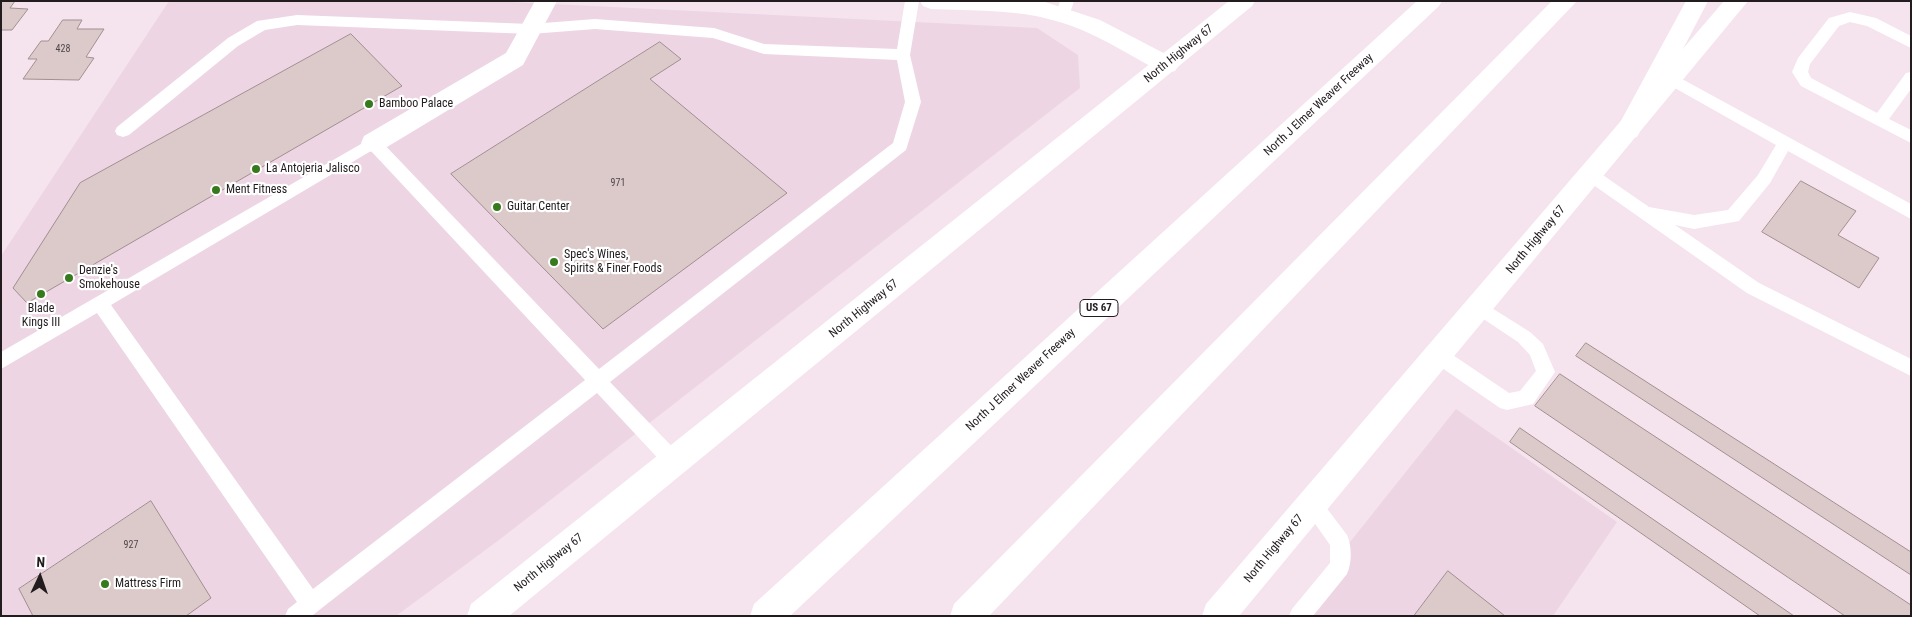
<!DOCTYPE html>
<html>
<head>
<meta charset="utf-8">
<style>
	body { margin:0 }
	#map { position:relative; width:1912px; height:617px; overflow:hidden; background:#f5e4ee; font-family:"Roboto Condensed",sans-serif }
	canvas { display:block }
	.frame { position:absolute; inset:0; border:2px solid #221c1f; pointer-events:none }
	.north { position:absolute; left:15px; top:552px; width:50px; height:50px; -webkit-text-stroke:4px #fff; paint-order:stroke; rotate:3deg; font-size:14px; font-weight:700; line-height:20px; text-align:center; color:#221c1f }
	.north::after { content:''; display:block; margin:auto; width:18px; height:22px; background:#221c1f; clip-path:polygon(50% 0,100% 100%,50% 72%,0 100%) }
</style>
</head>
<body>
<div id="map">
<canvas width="1912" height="617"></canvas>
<div class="frame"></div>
<div class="north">N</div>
</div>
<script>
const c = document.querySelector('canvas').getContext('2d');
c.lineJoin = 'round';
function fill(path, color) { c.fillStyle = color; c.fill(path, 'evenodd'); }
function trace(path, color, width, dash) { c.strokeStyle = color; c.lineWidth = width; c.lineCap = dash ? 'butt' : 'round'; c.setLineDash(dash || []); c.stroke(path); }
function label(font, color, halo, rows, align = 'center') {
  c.font = font + ' "Roboto Condensed",sans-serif'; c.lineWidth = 4.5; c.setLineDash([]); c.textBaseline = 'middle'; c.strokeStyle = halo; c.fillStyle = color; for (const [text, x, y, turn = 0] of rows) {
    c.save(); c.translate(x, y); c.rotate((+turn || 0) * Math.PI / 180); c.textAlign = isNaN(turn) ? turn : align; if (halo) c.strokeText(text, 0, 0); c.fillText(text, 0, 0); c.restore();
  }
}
fill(new Path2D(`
	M169,1H491L1037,28L1078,55L1080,88L499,540L396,616H1V256Z
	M1456,409L1617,522L1553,616H1291Z`), '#edd5e4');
const building = new Path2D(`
	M1,1H15L10,8L28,9L12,30H1Z
	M63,20H82L77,29H104L86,57L94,58L79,80L23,79L37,59H28L41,41H48Z
	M351,34L402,86L27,303L13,288L80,183Z
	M660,42L681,59L650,79L787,193L603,329L451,174Z
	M1801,181L1856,211L1838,235L1879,258L1859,288L1762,232Z
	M1586,343L1911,552V575L1576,356Z
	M1560,374L1911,605V616H1845L1535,406Z
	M1520,428L1794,616H1760L1510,442Z
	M151,501L211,598L186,616H33L19,589Z
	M1448,571L1505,616H1414Z`);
fill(building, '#dcc9ca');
trace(building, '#a28f91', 1);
fill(new Path2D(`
	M905,1H919L910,55L921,102L906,150L610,382L682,457L685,463L682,469L675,472L668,469L597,393L318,611L312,616H285L288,609L297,602L97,313L1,369V352L373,137L379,139L599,369L893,143L905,102L897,60L764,54L713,38L595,29L531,34L297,25L265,30L238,46L129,135L123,137L117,135L115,131L117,127L228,38L257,21L297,15L531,24L595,19L714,28L764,44L897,49ZM371,151L585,380L313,589L111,305Z
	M1060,1H1074L1068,19H1058L1056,15Z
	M1850,12L1876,18L1911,36V48L1867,26L1850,22L1839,26L1810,64L1808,72L1811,78L1877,113L1906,73L1911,72V89L1889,119L1911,130V143L1801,86L1792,72L1798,58L1829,18Z
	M1671,73L1911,204V219L1788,151L1770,183L1739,221L1694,229L1675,225L1759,283L1911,359V376L1747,293L1585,179L1583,175L1585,171L1591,169L1597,171L1649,207L1694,215L1728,210L1758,175L1776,145L1666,83L1663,79L1666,75Z
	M1479,300L1530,332L1543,344L1555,372L1533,404L1507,410L1500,408L1432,361L1429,355L1432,349L1438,347L1444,349L1509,393L1520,391L1536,371L1530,355L1518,342L1473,312L1470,307L1473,302Z
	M1312,496L1319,498L1347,535C1352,546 1352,563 1347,574L1313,616H1289L1292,609L1330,563V545L1302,505L1305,498Z`), '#fff');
fill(new Path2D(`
	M535,1H557L523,65L382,150L373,152L364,150L361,143L364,136L506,53Z
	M920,1L1045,2L1100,20L1175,59L1179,65L1175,71L1167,73L1159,71C1126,53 1093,31 1056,21C1016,9 972,11 931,9L923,6Z`), '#fff');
fill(new Path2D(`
	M1229,1H1255L1252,6L509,616H467L471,604Z
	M1724,1H1748L1239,616H1202L1206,604Z`), '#fff');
fill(new Path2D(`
	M1417,1H1442L1439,6L790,616H750L754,604Z
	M1552,1H1577L989,616H950L954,604Z
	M1686,1H1708L1637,137L1628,139L1619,137L1616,130Z`), '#fff');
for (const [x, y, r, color] of [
	[369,104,5,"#367a1d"],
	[256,169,5,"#367a1d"],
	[216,190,5,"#367a1d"],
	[497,207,5,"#367a1d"],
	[554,262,5,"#367a1d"],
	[69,278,5,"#367a1d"],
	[41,294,5,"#367a1d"],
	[105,584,5,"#367a1d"]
]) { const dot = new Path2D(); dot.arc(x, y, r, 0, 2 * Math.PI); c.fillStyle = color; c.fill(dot); trace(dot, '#fff', 2); }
label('10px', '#50474a', null, [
	["428",63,49],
	["971",618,183],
	["927",131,545]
]);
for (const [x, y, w] of [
	[1099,308,38]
]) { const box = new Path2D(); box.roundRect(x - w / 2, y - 8.5, w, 17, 4); c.fillStyle = '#fff'; c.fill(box); trace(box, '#221c1f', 1); }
label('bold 11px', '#221c1f', null, [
	["US 67",1099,308]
]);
label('12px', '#221c1f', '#fff', [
	["North Highway 67",1179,54,-39],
	["North J Elmer Weaver Freeway",1319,105,-43],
	["North Highway 67",1536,240,-50],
	["North Highway 67",864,309,-39],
	["North J Elmer Weaver Freeway",1021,380,-43],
	["North Highway 67",1274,549,-50],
	["North Highway 67",549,563,-39]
]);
label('12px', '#221c1f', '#fff', [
	["Bamboo Palace",379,104],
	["La Antojeria Jalisco",266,169],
	["Ment Fitness",226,190],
	["Guitar Center",507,207],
	["Spec's Wines,",564,255],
	["Spirits & Finer Foods",564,269],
	["Denzie's",79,271],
	["Smokehouse",79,285],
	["Blade",41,309,"center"],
	["Kings III",41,323,"center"],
	["Mattress Firm",115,584]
], 'left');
</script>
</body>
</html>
